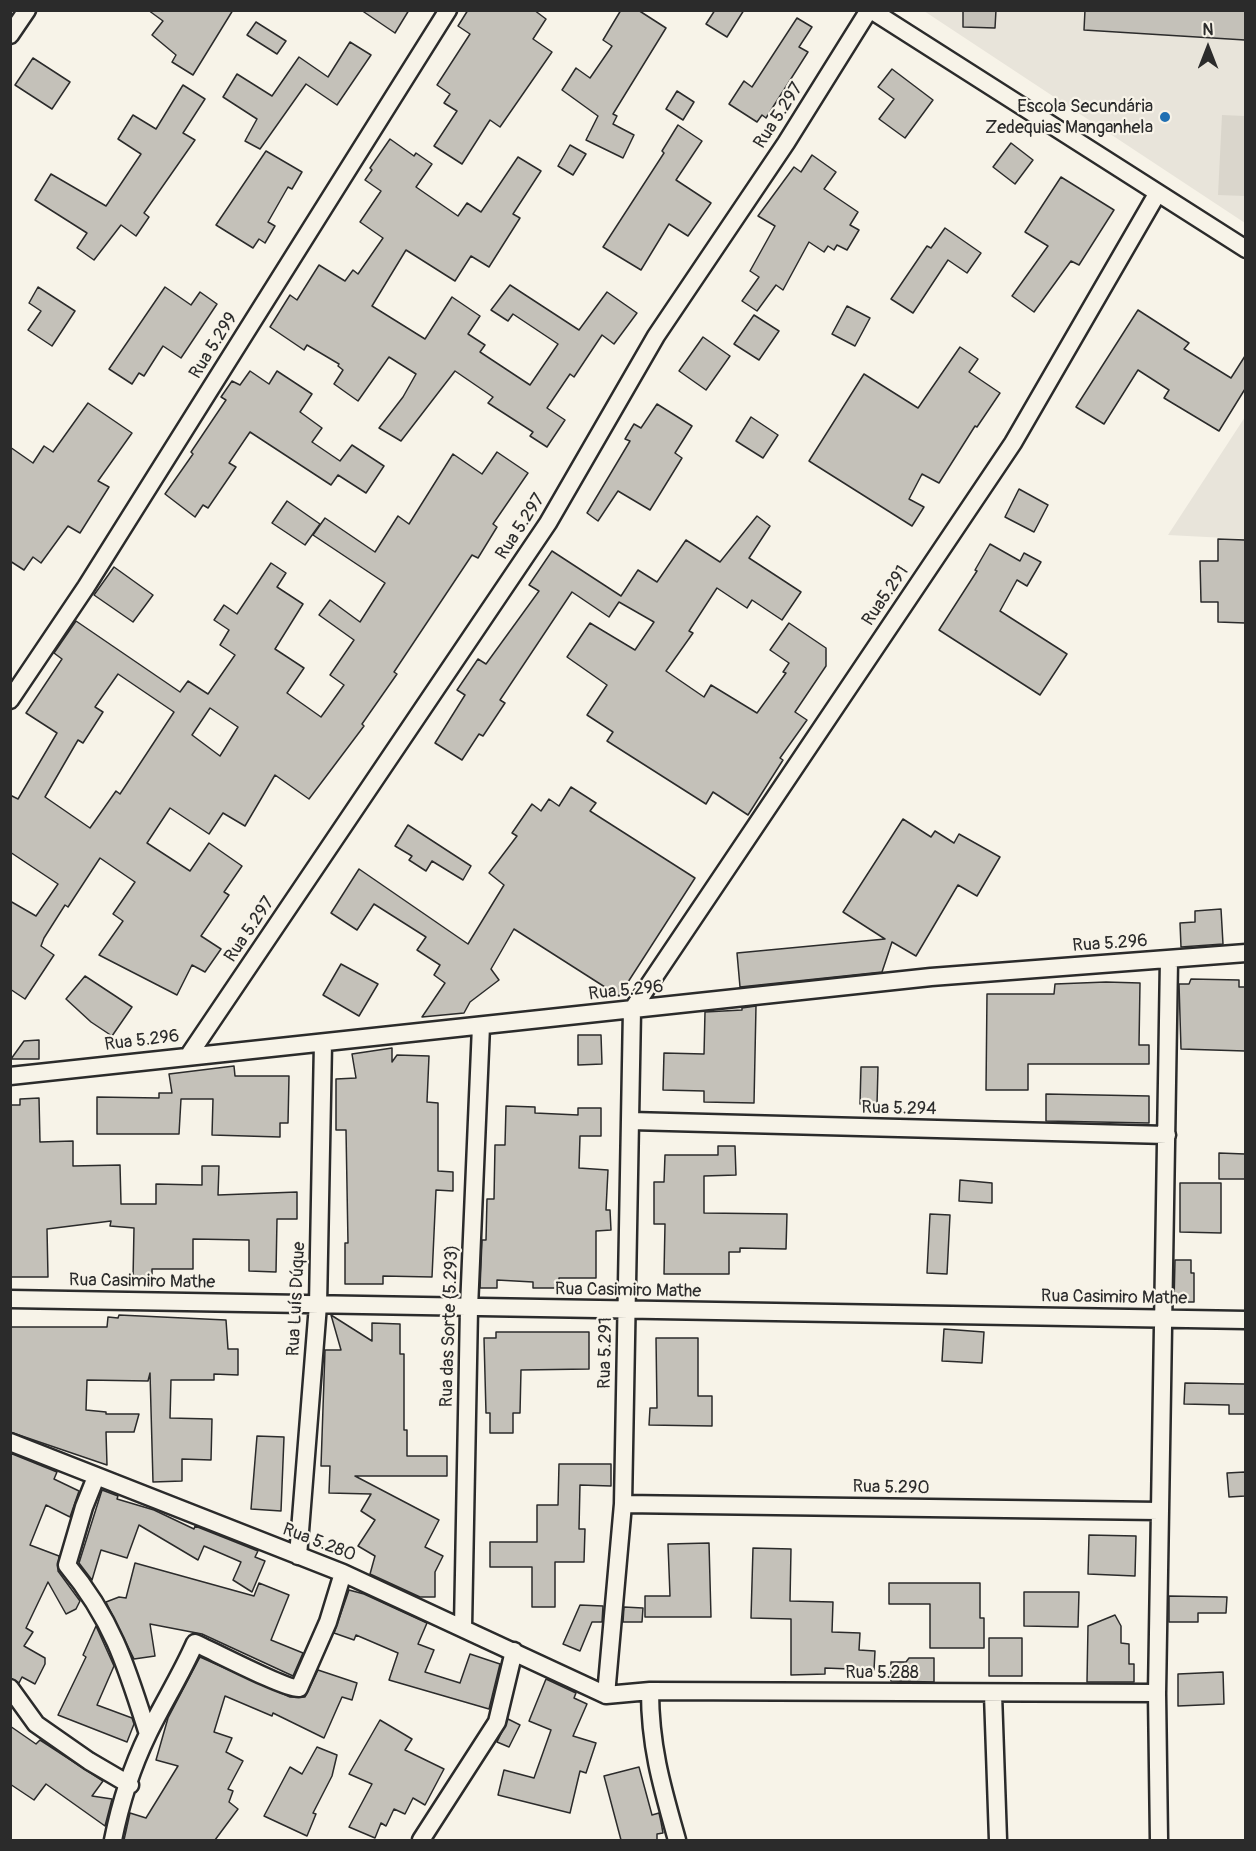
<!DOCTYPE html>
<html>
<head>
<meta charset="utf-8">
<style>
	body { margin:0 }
	#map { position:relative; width:1256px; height:1851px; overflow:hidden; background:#f7f3e8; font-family:Pangolin,sans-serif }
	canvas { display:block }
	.frame { position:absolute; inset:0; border:12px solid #2b2b2b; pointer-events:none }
	.north { position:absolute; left:1178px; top:18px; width:60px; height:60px; -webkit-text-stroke:4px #f7f3e8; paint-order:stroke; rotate:0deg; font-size:16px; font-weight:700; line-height:24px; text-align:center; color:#2b2b2b }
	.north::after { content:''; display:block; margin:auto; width:21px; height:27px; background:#2b2b2b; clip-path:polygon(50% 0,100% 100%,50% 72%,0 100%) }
</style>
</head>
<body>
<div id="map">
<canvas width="1256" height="1851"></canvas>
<div class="frame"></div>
<div class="north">N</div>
</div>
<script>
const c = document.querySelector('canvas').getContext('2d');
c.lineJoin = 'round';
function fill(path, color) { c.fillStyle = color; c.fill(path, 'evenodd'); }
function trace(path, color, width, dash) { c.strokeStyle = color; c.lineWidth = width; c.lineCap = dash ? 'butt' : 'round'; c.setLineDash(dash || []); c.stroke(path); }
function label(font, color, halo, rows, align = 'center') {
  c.font = font + ' Pangolin,sans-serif'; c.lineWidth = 4.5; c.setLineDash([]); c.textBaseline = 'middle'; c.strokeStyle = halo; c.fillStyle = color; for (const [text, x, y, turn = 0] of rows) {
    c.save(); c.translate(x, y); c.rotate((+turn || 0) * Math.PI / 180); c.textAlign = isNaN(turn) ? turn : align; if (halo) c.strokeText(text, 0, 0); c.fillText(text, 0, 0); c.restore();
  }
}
fill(new Path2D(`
	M924,11H1245V223Z
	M1245,417V539L1168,535Z`), '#e8e4da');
fill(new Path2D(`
	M1222,115L1245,116V196L1218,195Z`), '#dad6cc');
const building = new Path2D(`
	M148,10H233L193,75L172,62L176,55L152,35L163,21Z
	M361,10H409L395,33Z
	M468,10H534L546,19L533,39L552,52L500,127L490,120L462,164L434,146L457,111L444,103L450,94L437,85L470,34L458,26Z
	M621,10H638L666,28L613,114L617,116L613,124L634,135L623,158L586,140L598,116L562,90L576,68L590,78L612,46L603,40Z
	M715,10H744L727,37L706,24Z
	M963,10H996L995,28L963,27Z
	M1085,10H1245V40L1084,30Z
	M797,18L812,27L799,47L808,52L766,118L762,115L757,122L729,104L744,81L752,87Z
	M256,22L286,41L277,54L247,35Z
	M350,42L371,55L337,105L306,84L260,149L245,141L257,119L223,97L237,74L272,96L299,57L328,77Z
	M33,58L70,82L52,109L15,85Z
	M892,69L933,100L905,138L879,119L894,99L878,87Z
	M183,85L205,99L183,133L195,140L144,213L149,217L136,236L121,225L94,260L77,248L87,233L35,200L51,174L106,206L141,154L118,139L133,115L156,129Z
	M677,91L694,102L683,120L666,109Z
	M678,125L702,141L676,180L711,203L688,236L669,224L641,270L603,247L664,153L662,151Z
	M390,139L414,156L416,153L432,164L416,187L458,216L467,203L481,212L518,157L541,171L513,214L520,218L489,267L471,256L455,281L406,250L372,306L425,339L452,297L480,316L468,334L485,345L480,352L530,385L558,344L513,314L508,321L491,310L510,285L579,330L607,292L637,313L614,344L602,335L574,377L570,374L547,408L565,420L547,447L530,436L533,432L488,403L493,397L455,371L401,441L379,428L403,397L416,374L389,357L358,401L334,384L343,370L338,366L339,364L307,345L304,350L270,327L290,295L297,300L319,265L345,281L353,270L358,274L383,238L360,222L381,191L365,180L372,170L370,168Z
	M1011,143L1033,160L1015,184L993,167Z
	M570,145L586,154L573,175L558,166Z
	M266,151L302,172L292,189L288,187L268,222L275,226L265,243L259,239L253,248L216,225Z
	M812,155L836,172L824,189L858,212L850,225L859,230L847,250L837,245L834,250L828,246L824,252L809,242L783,290L776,285L757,311L742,301L759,277L750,271L775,226L758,216L794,167L801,172Z
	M1061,177L1114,210L1079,265L1071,261L1034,312L1012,296L1048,246L1025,232Z
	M945,228L981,253L967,273L948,260L913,313L891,299L927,246L931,248Z
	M38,287L75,311L52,346L28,330L41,311L29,303Z
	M165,287L191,305L200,292L217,304L181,358L163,346L144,376L139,373L132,384L109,369Z
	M847,306L870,318L855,346L832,334Z
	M1138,310L1189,343L1184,349L1231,378L1245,356V389L1219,431L1164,398L1169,390L1138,370L1104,424L1076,407Z
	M754,315L779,331L759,360L734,344Z
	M703,337L730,356L706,390L679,371Z
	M960,347L978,359L969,372L1000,393L977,427L975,426L939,483L922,474L909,499L924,507L912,526L809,461L864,374L918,408Z
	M250,371L269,384L277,371L312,394L300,412L322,428L312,442L340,461L352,445L384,466L366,493L338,475L331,485L250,432L229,463L236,467L208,508L203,505L195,517L165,494L193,454L191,452L226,400L221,397L232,381L240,385Z
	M88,403L132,433L98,481L109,487L80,533L68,526L41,563L33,557L24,570L10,561V447L33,463L44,446L53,452Z
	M657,404L692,426L675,453L682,458L650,510L618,491L598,521L587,513L630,441L625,439L634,424L641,428Z
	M751,417L778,435L763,458L736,441Z
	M497,452L528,473L493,524L497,527L478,558L472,555L394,672L397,674L362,724L364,726L309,799L275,775L245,826L223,813L209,834L170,808L147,843L190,871L209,843L242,866L224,892L229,895L201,936L221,949L205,972L192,965L177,995L99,955L123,921L113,914L135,882L100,858L68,907L65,905L44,938L41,946L54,955L25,999L10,989V901L36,916L58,884L10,852V795L18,799L57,733L26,713L62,659L54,653L76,621L180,692L188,681L208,694L235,655L220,645L229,630L214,620L224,605L237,614L271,563L286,573L277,587L303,604L275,649L304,668L287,693L321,717L344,685L330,675L354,640L319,615L330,600L360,622L385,583L313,535L325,518L375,552L398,516L409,524L453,454L482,474ZM118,674L174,712L120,794L116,791L90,828L45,797L78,740L83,743L103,712L95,707ZM210,708L238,727L220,756L192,735Z
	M1019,489L1048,505L1034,532L1005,517Z
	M287,501L320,524L305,545L272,523Z
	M757,516L770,526L749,558L801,592L782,620L752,600L747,608L717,588L689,631L693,633L666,671L704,697L711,685L757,713L786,673L783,672L789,663L770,650L789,623L826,648V666L795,712L807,720L780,758L783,760L748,815L713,792L706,804L607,741L613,732L587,715L607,685L567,657L590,623L635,650L654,622L619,602L609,617L572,592L500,700L505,703L483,736L479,734L462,760L435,743L465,695L457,690L478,659L486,664L539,591L529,585L552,551L621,596L638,570L657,582L686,540L720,562Z
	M1218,539L1245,540V623L1218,622V602H1201L1200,561H1218Z
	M990,544L1020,561L1024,553L1041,562L1027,586L1017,580L1000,611L1067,654L1040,695L939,630L977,571L975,570Z
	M114,567L153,595L133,622L94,595Z
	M571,787L596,803L590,811L695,878L619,996L514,929L491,969L499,980L470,1002L464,1013L422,1017L445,983L434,975L440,965L417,950L426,937L374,904L357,930L331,913L359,869L468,944L504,885L489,873L517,836L512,833L532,804L541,811L549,799L559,806Z
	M903,819L931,837L935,831L954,843L959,834L1000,857L977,896L958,885L916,956L892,942L882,972L740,987L737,953L885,939L843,912Z
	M408,825L471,866L463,880L432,861L426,871L409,860L412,856L395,846Z
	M1221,909L1223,944L1181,947L1180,923L1195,922V911Z
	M341,964L378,984L359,1016L323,995Z
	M85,976L132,1007L112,1036L91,1022L66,999Z
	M1191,979L1239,980V987H1245V1051L1181,1049L1179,984H1189Z
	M1106,982L1140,983L1139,1045H1149V1064H1028V1090H986L987,994H1054L1055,984Z
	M756,1006L754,1103L704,1102V1091L663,1090L664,1053L704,1054L705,1012L742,1010V1008Z
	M578,1035H601L602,1064L578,1065Z
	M39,1040V1059H11L24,1041Z
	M392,1048V1062L397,1055L429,1056L427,1102L438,1103V1171L453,1172V1191L436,1190L432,1277L383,1276V1284H345V1243H348L346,1130H336V1079L356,1078L352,1054Z
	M234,1066L235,1076H289L288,1123H280V1137L212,1135L213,1099H181L179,1134H97V1097L159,1098V1093H172L169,1074Z
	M861,1067H878L877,1105L860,1104Z
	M1046,1094L1149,1096V1123L1046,1121Z
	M39,1098L40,1142L73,1141V1166L120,1165L121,1204H156V1184L202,1185V1166H219L218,1195L297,1192V1219H277L276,1272L249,1271V1240L193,1239V1269H152V1279H133L134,1228L110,1226L111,1221L47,1229L48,1277H10V1105H20V1099Z
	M506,1106L535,1107V1113L578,1115V1108H601V1136H580L579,1168L608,1170L606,1210H610L611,1230L596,1231V1278H559V1288H533V1282L497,1280V1288H480L482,1240H486L487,1199H494L495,1145H505Z
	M718,1146H735L736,1175L704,1176V1213L787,1214L786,1249L740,1248V1252H729V1274H664L665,1224H654V1182H664L665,1155H718Z
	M1219,1153L1245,1154V1179H1219Z
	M960,1180L992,1183V1203L959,1201Z
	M1180,1183H1221V1233L1180,1232Z
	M930,1214L950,1215L947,1274L927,1273Z
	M1175,1260H1191V1273H1194V1302H1174Z
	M119,1315L226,1320L228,1349H238V1375L214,1374V1380H171L170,1418L212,1419L211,1460L182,1459V1481L153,1482L150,1373L148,1381L87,1380L86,1410L106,1412V1414H139L134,1432H106L107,1465L10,1432V1327H107L108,1317L118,1318Z
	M331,1315L372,1341V1323L400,1324V1354H404V1430H407V1456H447V1476H355L439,1520L425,1547L443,1556L435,1572V1597H420L370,1574L375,1556L358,1546L375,1520L361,1511L371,1494L329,1493L330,1466H321L325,1350H341Z
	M944,1329L984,1332L982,1363L942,1361Z
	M496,1332H589V1369L521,1370L520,1413H513V1433H490V1413H486L484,1338H496Z
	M656,1338H698V1396H712V1426L649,1425L650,1408H657Z
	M1185,1383L1245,1384V1414H1229V1405L1184,1404Z
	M257,1436L284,1437L281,1511L251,1509Z
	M10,1453L57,1472L54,1479L79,1491L70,1517L46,1505L30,1545L59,1556L58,1571L80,1601L76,1609L66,1614L48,1582L26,1628L33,1632L24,1646L45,1658V1664L35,1684L22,1677L19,1683L10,1678Z
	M559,1464H611V1486L580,1485L579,1529H585L584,1562H555V1607H532V1567H490V1542H537V1505H558Z
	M1245,1472V1496L1229,1497L1227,1473Z
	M102,1490L118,1496L117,1499L154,1510L194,1529L195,1526L258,1551L255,1557L265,1561L252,1592L233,1580L241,1562L204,1546L198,1560L139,1525L127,1558L101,1550L92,1580L79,1563Z
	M1089,1535L1136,1536L1135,1576L1088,1574Z
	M709,1543L711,1617H645V1596H670L668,1544Z
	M753,1548L791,1549L790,1601L833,1602L832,1632L860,1633L859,1650L875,1651L874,1670L825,1668V1674L791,1675V1619L751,1618Z
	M135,1563L254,1596L259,1583L289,1595L271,1640L303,1653L293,1676L202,1634L150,1624L155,1656L134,1659L106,1602L119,1597L126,1598Z
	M889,1583H980V1618H984V1648H930V1604H889Z
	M349,1590L364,1594L427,1623L418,1644L434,1650L425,1672L460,1683L470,1654L500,1664L489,1709L389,1680L398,1653L356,1635L354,1640L334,1633Z
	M1024,1592H1079L1078,1627L1024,1626Z
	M1169,1596L1227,1597L1226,1613H1198V1622H1169Z
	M580,1605L603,1606L602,1622H592L580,1651L563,1644Z
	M624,1607L643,1608L642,1622H623Z
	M1115,1615L1121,1626V1643L1129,1644V1664H1134V1682H1087L1088,1626Z
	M96,1626L114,1666L97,1705L132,1718L134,1724L127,1742L58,1715L86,1657L83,1655Z
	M989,1638H1022V1676H989Z
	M200,1657L290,1697H305L318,1670L357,1683L352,1700L342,1697L324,1738L273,1713L272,1716L225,1696L214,1732L232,1738L226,1752L243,1761L228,1789L233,1791L229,1802L238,1809L215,1840H124L130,1813L146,1818L178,1766L156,1760L168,1718Z
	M909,1658H934V1682L891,1681V1662H906Z
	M1223,1672L1224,1704L1178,1706V1674Z
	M546,1679L576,1693L574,1698L587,1704L573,1736L596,1743L586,1773L580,1771L570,1813L498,1795L504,1770L534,1778L551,1730L529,1721Z
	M508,1719L520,1725L509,1747L497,1742Z
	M380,1720L412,1739L405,1750L444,1769L425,1805L413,1798L405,1814L394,1809L386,1826L381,1823L375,1838L349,1827L372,1784L349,1774Z
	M10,1726L36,1744L40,1740L103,1781L92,1796L112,1799L105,1826L46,1784L34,1800L10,1784Z
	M317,1747L337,1755L332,1776L313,1813L316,1814L307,1836L264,1816L290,1767L302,1774Z
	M639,1767L652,1815L659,1813L661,1822L663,1833L657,1834V1840H621L604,1776Z`);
fill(building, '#c4c1b9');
trace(building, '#2b2b2b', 1.5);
const minor = new Path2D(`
	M871,10L1246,249
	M10,35L27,10
	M10,700L86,587L448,10
	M189,1055L548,523L656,336L786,143L869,10
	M10,1076L931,977L1246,953
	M631,1121L1167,1135
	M10,1299L1246,1320
	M10,1442L343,1573L606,1695
	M96,1477L84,1507L67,1565C113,1620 127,1668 148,1734
	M623,1504L1159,1511
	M298,1556L318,1305L323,1043
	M463,1627L469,1308L481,1026
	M10,1688L36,1724L89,1761L130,1785
	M650,1691C650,1747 662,1787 677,1840
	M993,1694L998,1840
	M606,1695L623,1504L632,1010L1013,443L1157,194
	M606,1695L650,1691L1157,1693
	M113,1840C120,1805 132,1767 148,1734C163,1703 181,1675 195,1643C211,1650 287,1690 299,1688L328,1622L343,1573
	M421,1840L497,1722L514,1651
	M1159,1840L1157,1693L1169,960`);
trace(minor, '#2b2b2b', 21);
trace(minor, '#f7f3e8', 16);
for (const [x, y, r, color] of [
	[1165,117,6,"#1f6fb2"]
]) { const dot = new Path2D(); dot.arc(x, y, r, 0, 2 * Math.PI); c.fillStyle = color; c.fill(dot); trace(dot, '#f7f3e8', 2); }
label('18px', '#2b2b2b', '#f7f3e8', [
	["Escola Secundária",1153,107],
	["Zedequias Manganhela",1153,128]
], 'right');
label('18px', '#2b2b2b', '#f7f3e8', [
	["Rua 5.297",779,116,-57],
	["Rua 5.299",214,346,-58],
	["Rua 5.297",521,527,-57],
	["Rua5.291",886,596,-56],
	["Rua 5.297",250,930,-56],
	["Rua 5.296",1110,944,-4],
	["Rua 5.296",626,991,-6],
	["Rua 5.296",142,1041,-7],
	["Rua 5.294",899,1109,1],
	["Rua Casimiro Mathe",142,1282,1],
	["Rua Casimiro Mathe",628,1291,1],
	["Rua Casimiro Mathe",1114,1298,1],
	["Rua Luís Dúque",297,1299,-87],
	["Rua das Sorte (5.293)",450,1326,-88],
	["Rua 5.291",606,1353,-89],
	["Rua 5.290",891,1488,1],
	["Rua 5.280",319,1543,21],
	["Rua 5.288",882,1673]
]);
</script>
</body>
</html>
